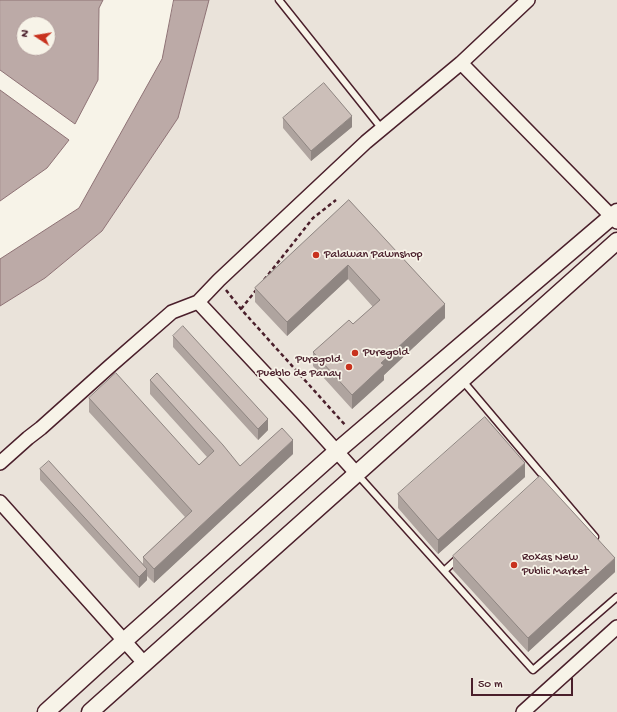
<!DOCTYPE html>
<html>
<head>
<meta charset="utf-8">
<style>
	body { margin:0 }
	#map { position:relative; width:617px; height:712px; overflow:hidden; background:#f7f3e8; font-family:"Gochi Hand",sans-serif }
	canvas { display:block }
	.north { position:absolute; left:16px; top:16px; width:40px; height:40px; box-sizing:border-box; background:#f7f3e8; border:1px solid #b29e9c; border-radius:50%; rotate:282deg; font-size:11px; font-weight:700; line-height:16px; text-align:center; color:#4a1f2b }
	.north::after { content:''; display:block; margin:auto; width:14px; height:18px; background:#c8321e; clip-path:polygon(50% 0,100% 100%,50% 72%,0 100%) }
	.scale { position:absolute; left:471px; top:678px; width:102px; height:18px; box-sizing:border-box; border:2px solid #4a1f2b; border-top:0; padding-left:5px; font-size:12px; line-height:14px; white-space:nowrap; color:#4a1f2b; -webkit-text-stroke:3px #f7f3e8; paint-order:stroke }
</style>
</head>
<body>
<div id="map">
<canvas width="617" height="712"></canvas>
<div class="north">N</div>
<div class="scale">50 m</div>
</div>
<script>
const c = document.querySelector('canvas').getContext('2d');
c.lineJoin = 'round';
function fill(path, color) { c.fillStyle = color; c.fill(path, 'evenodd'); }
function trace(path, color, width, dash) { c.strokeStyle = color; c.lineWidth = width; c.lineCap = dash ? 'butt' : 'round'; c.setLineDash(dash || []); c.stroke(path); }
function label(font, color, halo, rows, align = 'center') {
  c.font = font + ' "Gochi Hand",sans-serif'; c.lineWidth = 3.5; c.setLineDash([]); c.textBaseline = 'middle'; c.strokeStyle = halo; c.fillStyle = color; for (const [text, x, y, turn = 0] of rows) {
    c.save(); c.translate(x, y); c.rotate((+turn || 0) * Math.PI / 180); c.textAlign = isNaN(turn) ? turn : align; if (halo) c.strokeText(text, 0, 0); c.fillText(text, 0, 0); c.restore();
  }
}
fill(new Path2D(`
	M209,0H617V712H0V306L45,278L102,231L178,118Z`), '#eae3da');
const water = new Path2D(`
	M0,0H103L99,8L98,80L75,124L0,70ZM24,24H48V48H24Z
	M174,0H209L178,118L102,231L45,278L0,306V259L79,208L162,59Z
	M0,90L69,140L47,168L0,201Z`);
fill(water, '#bcaaa7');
trace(water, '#8e7275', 1);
const service = new Path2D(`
	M279,0L382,129
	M462,380L595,537
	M357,474L533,670L617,597
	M444,571L457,559`);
const minor = new Path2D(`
	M461,63L617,222
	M198,302L302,413L357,474
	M0,463L28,438L41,428L109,367L172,312L198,302L219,280L366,142L461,63L528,0
	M0,502L145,664
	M523,712L617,627`);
const tertiary = new Path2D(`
	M46,712L124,641L337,451L617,212
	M90,712L617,241`);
trace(service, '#4a1f2b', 9);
trace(minor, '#4a1f2b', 16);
trace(tertiary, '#4a1f2b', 19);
trace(new Path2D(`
	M264,280L313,218L336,200
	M226,290L241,309L346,426
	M241,309L257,289`), '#4a1f2b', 2.5, [4, 3]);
trace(service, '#f7f3e8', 6);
trace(minor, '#f7f3e8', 13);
trace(tertiary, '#f7f3e8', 16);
fill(new Path2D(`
	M283,118L352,127L311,161L283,128Z
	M349,200L445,318L384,375V380L352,409L313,366V352L353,324L373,307L348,279L287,336L255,302V288Z
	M173,336L268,430L258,440L173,347Z
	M150,380L240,466L293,454L154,583L147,576V580L139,588L40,480V469L143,564V557L185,517L89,412V398L199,465L207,457L150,394Z
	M525,477L438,554L398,508V494Z
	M453,556L615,572L528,652L453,570Z`), '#afa49f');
fill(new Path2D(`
	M352,116V127L311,161V151Z
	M348,265V279L287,336V322Z
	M445,304V318L384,375V380L352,409V395L381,363Z
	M268,419V430L258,440V429Z
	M293,440V454L154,583V569Z
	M525,463V477L438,554V540Z
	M615,558V572L528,652V638Z
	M147,569V580L139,588V577Z`), '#8f8682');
const building = new Path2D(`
	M324,83L352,116L311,151L283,118Z
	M349,200L445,304L381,363L384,365L352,395L313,352L349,320L353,324L380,300L348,265L287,322L255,288Z
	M183,326L268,419L258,429L173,336Z
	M116,373L199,465L214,451L150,380L157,373L223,445L240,466L282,428L293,440L154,569L143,557L192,511L89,398Z
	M485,417L525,463L438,540L398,494Z
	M49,461L147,569L139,577L40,469Z
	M540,476L615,558L528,638L453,556Z`);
fill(building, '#ccbfb9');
trace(building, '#8f8682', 1);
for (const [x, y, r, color] of [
	[316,255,4,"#c8321e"],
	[355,353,4,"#c8321e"],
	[349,367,4,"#c8321e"],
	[514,565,4,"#c8321e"]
]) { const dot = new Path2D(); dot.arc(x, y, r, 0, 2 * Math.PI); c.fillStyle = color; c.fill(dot); trace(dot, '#f7f3e8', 1.5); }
label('12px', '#4a1f2b', '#f7f3e8', [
	["Palawan Pawnshop",324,255],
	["Puregold",363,353],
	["Puregold",341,360,"right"],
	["Pueblo de Panay",341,374,"right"],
	["Roxas New",522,558],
	["Public Market",522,572]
], 'left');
</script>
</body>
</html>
